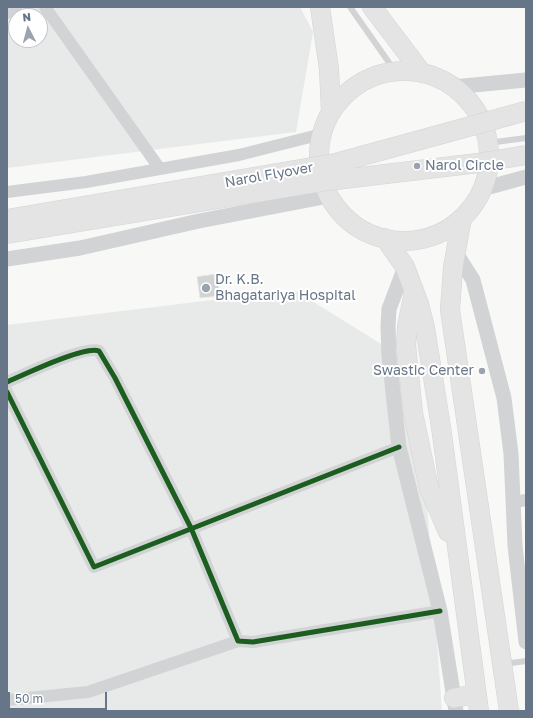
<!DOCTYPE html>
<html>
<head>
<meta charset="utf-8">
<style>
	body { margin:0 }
	#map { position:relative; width:533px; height:718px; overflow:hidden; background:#f8f8f7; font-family:"Golos Text",sans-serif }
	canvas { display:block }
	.frame { position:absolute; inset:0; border:8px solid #677588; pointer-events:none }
	.north { position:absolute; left:8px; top:8px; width:40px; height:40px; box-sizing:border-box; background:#fff; border:1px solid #c2c8cf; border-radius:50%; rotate:354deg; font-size:11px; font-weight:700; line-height:16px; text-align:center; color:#677588 }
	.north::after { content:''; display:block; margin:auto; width:14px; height:18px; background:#9aa3af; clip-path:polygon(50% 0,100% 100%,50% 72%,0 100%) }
	.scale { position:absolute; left:8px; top:692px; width:99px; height:18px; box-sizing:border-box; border:2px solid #677588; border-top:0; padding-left:5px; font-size:12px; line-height:14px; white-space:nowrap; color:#677588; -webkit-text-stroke:3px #fff; paint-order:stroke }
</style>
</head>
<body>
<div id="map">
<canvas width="533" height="718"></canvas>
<div class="frame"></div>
<div class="north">N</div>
<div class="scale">50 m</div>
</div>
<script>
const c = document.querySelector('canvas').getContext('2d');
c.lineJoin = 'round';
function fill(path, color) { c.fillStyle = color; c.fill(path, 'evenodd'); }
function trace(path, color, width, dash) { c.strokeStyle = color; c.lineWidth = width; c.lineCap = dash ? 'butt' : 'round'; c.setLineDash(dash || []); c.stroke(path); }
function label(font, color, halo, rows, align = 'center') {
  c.font = font + ' "Golos Text",sans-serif'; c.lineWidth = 4; c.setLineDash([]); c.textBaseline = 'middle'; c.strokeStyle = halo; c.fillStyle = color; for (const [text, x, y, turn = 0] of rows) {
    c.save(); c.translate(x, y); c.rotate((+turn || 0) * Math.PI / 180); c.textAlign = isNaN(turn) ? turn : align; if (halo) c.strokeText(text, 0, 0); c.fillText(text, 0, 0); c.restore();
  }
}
fill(new Path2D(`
	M7,7H300L313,32L296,132L7,168ZM16,16H40V40H16Z
	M294,290L417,366L442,711H7V325Z`), '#e8e9e9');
const building = new Path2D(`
	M217,274L220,296L200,298L197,277Z`);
fill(building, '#d2d3d3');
trace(building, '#e8e8e6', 1);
const primary = new Path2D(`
	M320,7L329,69L331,112
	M372,7L422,73
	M319 156a85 85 0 1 1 170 0a85 85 0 1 1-170 0Z
	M462,218L453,267L450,310L509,711
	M385,238L405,267L419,304L425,328L441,427L479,711
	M414,292L407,327L406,345L413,413L429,488L448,532
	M454,698L476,694`);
trace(primary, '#d3d4d5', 20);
trace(new Path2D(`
	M350,7L395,71
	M488,143L526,138
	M504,664L526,661`), '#d2d3d4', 6);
trace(new Path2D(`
	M45,7L160,169
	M7,13L16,7
	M7,192L86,182L239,155L322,134
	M7,382C23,375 85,345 99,351L115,378L191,528L238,641L253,642L440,611
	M7,392L94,567L399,447
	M514,502L526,500
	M7,700L88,692L238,641`), '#d2d3d4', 12);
trace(new Path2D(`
	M453,87L526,80
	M482,189L526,177
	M456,253L473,280L504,398L511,454L515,546L526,642
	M7,259L80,248L199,221L329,196
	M405,267L389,309L388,326L389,356L399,447L440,611L456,711`), '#d2d3d4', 15);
trace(primary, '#e4e4e5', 19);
const primaryBridge = new Path2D(`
	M7,219L336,163L526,111
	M7,234L327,181L478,163L526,155`);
trace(primaryBridge, '#d3d4d5', 20, []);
trace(primaryBridge, '#e4e4e5', 19);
trace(new Path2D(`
	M7,382C23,375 85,345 99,351L115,378L191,528L238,641L253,642L440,611
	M7,392L94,567L399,447`), '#1b5e20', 5);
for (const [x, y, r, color] of [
	[417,166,4,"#9aa3af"],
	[206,288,5,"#9aa3af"],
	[482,371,4,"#9aa3af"]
]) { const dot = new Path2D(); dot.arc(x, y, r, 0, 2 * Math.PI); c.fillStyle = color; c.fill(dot); trace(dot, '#fff', 1.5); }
label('14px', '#677588', '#fff', [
	["Narol Circle",425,166],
	["Dr. K.B.",215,280],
	["Bhagatariya Hospital",215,296],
	["Swastic Center",474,371,"right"]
], 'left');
label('14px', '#677588', '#fff', [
	["Narol Flyover",269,175,-10]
]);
</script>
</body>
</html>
